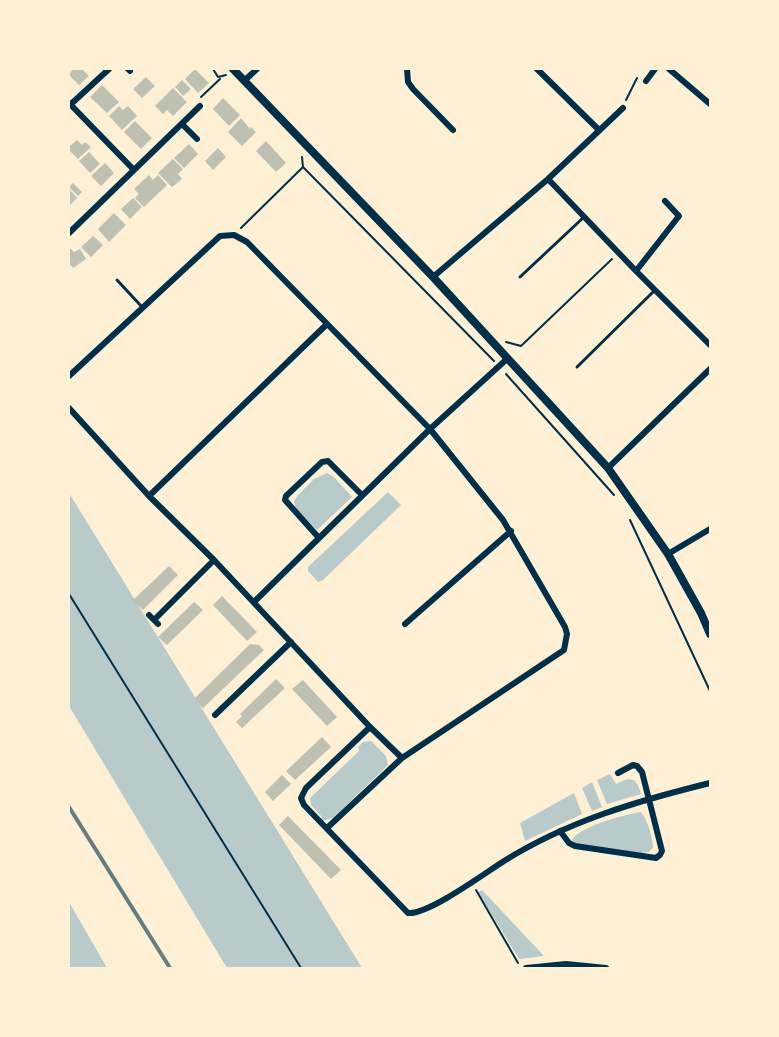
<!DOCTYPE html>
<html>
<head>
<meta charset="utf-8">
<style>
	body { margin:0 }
	#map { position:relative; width:779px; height:1037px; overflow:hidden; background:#fdf0d5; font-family:Quicksand,sans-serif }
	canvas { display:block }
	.frame { position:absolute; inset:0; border:70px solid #fdf0d5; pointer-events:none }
</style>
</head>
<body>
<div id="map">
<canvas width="779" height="1037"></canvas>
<div class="frame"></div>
</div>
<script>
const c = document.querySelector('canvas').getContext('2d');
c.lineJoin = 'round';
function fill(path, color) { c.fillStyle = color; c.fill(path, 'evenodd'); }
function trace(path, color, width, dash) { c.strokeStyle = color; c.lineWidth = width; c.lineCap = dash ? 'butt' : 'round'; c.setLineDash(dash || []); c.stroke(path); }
fill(new Path2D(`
	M327,473L333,476L352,497L317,530L296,509L294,501L298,495L314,479Z
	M388,492L401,505L323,580L318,582L308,571V567Z
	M69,493L362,968H227L69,706Z
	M371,741L386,756L388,765L333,818L322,821L321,819L322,817L311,805L310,798L359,751L358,747L363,742Z
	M610,774L616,784L627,779L634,780L638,785L641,794L607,804L597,780Z
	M592,782L602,807L592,811L582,788Z
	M574,793L582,814L525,841L520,823Z
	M641,812C648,821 652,836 653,847L649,852L640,853L576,844L572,840C578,827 626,814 641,812Z
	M482,890L544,956L519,959L478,892Z
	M69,902L107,968H69Z`), '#b9caca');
fill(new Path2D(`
	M73,69H82L89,76L79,85L69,75Z
	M195,69L209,83L198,93L185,79Z
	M146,77L155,86L142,98L133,89Z
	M182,80L191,89L183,96L175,87Z
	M102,85L119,102L107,113L90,97Z
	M173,88L187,102L173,116L167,110L163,114L155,106Z
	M223,98L240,115L229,126L213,109Z
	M119,106L123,110L128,106L137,116L122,130L109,116Z
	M241,118L250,129L251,127L256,132L242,146L228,132Z
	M135,121L152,138L141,149L124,132Z
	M77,140L82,145L85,142L91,147L78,159L69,150V147Z
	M266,141L286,163L276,172L256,151Z
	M189,144L198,154L184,168L174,158Z
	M218,148L226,157L213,170L205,161Z
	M89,152L100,164L90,173L79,161Z
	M173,159L183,169L178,174L182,179L172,187L158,173Z
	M105,163L114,173L101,186L91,176Z
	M149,175L153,180L158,175L167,185L144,207L135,198L139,194L134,189Z
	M73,183L82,192L78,196L69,187Z
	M69,189L77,198L69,206Z
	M133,198L142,207L130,219L121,209Z
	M114,213L126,225L109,242L98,229Z
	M93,236L103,245L91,257L81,247Z
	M71,249L74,252L80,249L86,259L73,268L69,263V250Z
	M169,566L178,575L143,610L133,600Z
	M222,596L257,632L247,641L213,605Z
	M194,602L203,610L167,645L158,637Z
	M250,644L259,645L264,650L203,708L194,699Z
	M276,679L285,688L242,728L236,722L242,716L240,714Z
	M303,680L337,717L327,726L292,689Z
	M322,737L331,747L295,780L286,771Z
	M282,775L291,784L273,801L265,792Z
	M288,816L341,870L331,879L279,825Z`), '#bec0b2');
trace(new Path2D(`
	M213,69L218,77L226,75
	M201,97L220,79
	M626,100L637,78
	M302,157L303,167L494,361
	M241,228L303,167
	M506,342L521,346L612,259
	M506,374L614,495
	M630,520L710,691
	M69,594L301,968
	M476,890L518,963`), '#003049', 2);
trace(new Path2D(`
	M520,277L584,217
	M117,280L143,308
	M577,367L654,291`), '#003049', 3);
trace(new Path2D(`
	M128,69L130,71
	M407,69L408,82L413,89L453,130
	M537,69L599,130
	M669,69L710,104
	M245,80L257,69
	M646,81L655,69
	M69,103L134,170
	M70,105L109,69
	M182,124L197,139
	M548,179L636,271L710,345
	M69,233L200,106
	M636,271L679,216L665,201
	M433,277L548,179L623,108
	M69,376L220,236L234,235L247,242L430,429L503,520L565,627L567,634L564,650L402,758L327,828
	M69,408L149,496L214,560L370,727L402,758
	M608,468L710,369
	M149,496L327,324
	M319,538L285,500L286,496L322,462L328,461L362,495
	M668,554L710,529
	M254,602L430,429L508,358
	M149,615L158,624
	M154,620L214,560
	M405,624L511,531
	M215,715L291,642
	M370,727L306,788L301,798L304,805L408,913C428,915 485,873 504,861C568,821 637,801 710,783
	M560,831L569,843L575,846L656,858L660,855L662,851L642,772L637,766L633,765L618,773
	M526,968L566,964L606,968`), '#003049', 6);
trace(new Path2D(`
	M233,69L433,277L608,468L668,554L701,613L710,634`), '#003049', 8);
trace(new Path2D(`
	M69,807L170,968`), '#657d81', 4);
</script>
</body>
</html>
